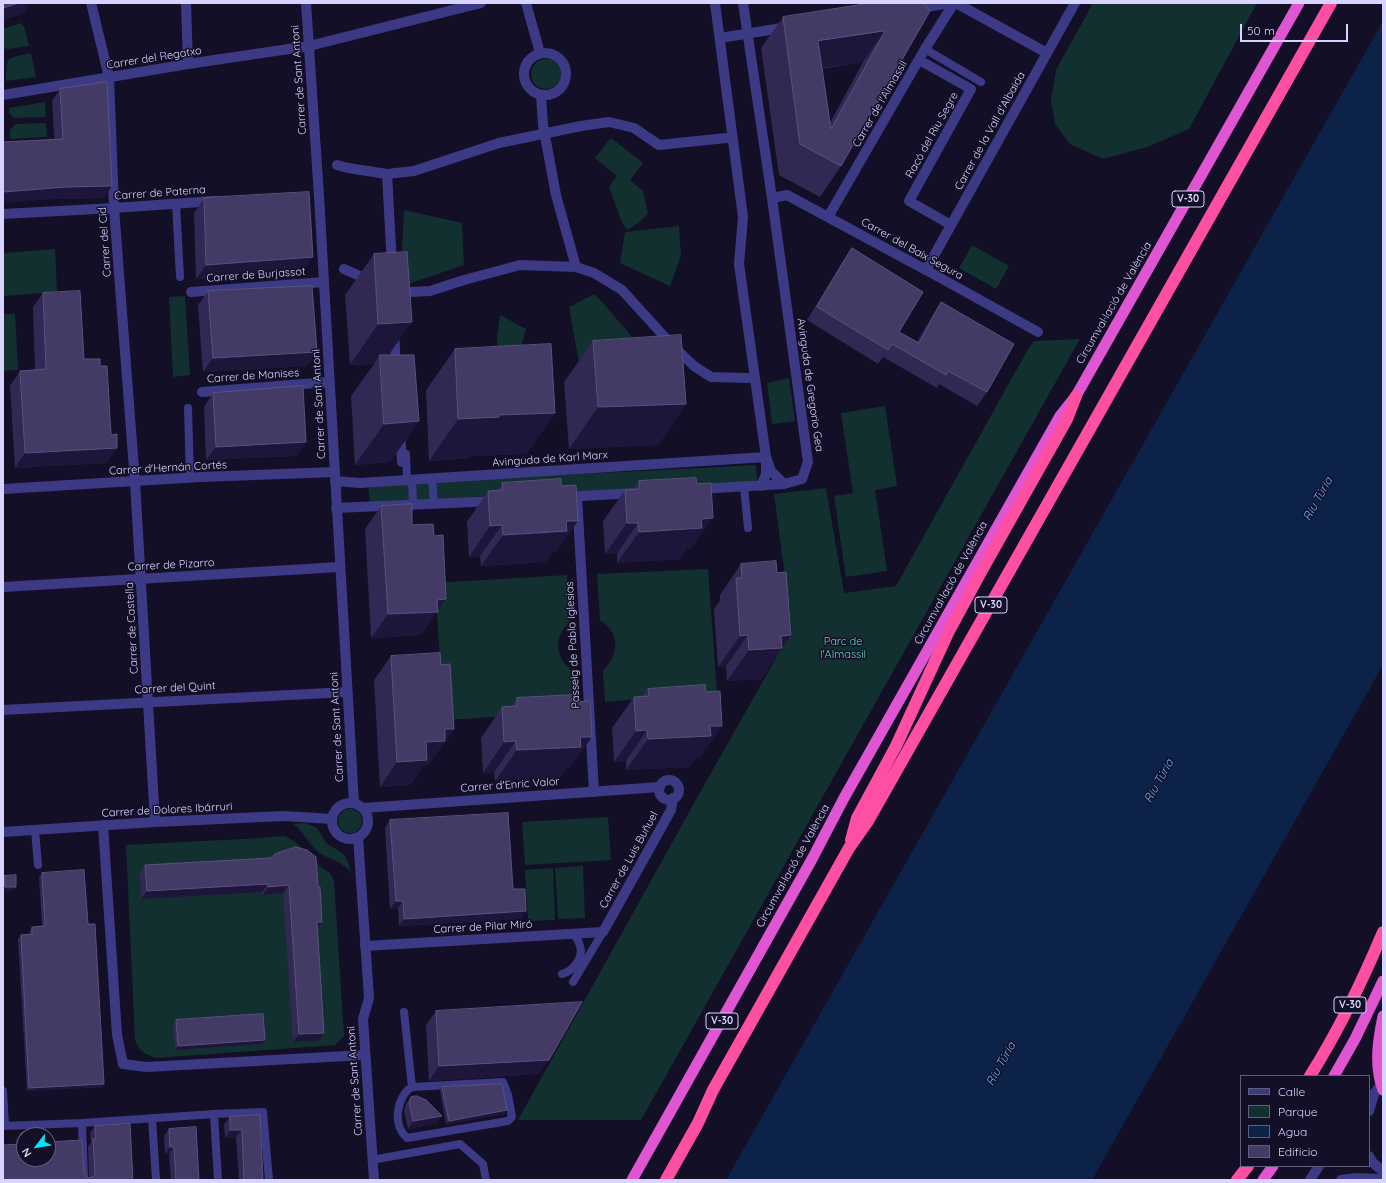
<!DOCTYPE html>
<html>
<head>
<meta charset="utf-8">
<style>
	body { margin:0 }
	#map { position:relative; width:1386px; height:1183px; overflow:hidden; background:#130f26; font-family:Quicksand,sans-serif }
	canvas { display:block }
	.frame { position:absolute; inset:0; border:4px solid #d9d4ff; pointer-events:none }
	.legend { position:absolute; left:1240px; top:1075px; width:130px; height:92px; box-sizing:border-box; background:#130f26; border:1px solid #625e7d; margin:0; padding:5px 7px; list-style:none; font-size:12px; color:#d9d4ff }
	.legend li { display:flex; align-items:center; gap:8px; height:20px }
	.legend b { width:20px; border:1px solid #625e7d }
	.north { position:absolute; left:16px; top:1127px; width:40px; height:40px; box-sizing:border-box; background:#130f26; border:1px solid #625e7d; border-radius:50%; rotate:239deg; font-size:11px; font-weight:700; line-height:16px; text-align:center; color:#d9d4ff }
	.north::after { content:''; display:block; margin:auto; width:14px; height:18px; background:#00e5ff; clip-path:polygon(50% 0,100% 100%,50% 72%,0 100%) }
	.scale { position:absolute; left:1240px; top:24px; width:108px; height:18px; box-sizing:border-box; border:2px solid #d9d4ff; border-top:0; padding-left:5px; font-size:12px; line-height:14px; white-space:nowrap; color:#d9d4ff; -webkit-text-stroke:3px #130f26; paint-order:stroke }
</style>
</head>
<body>
<div id="map">
<canvas width="1386" height="1183"></canvas>
<div class="frame"></div>
<ul class="legend">
<li><b style="height:5px;background:#3d3a85"></b>Calle</li>
<li><b style="height:11px;background:#12302f"></b>Parque</li>
<li><b style="height:11px;background:#0c2248"></b>Agua</li>
<li><b style="height:11px;background:#433a66"></b>Edificio</li>
</ul>
<div class="north">N</div>
<div class="scale">50 m</div>
</div>
<script>
const c = document.querySelector('canvas').getContext('2d');
c.lineJoin = 'round';
function fill(path, color) { c.fillStyle = color; c.fill(path, 'evenodd'); }
function trace(path, color, width, dash) { c.strokeStyle = color; c.lineWidth = width; c.lineCap = dash ? 'butt' : 'round'; c.setLineDash(dash || []); c.stroke(path); }
function label(font, color, halo, rows, align = 'center') {
  c.font = font + ' Quicksand,sans-serif'; c.lineWidth = 3; c.setLineDash([]); c.textBaseline = 'middle'; c.strokeStyle = halo; c.fillStyle = color; for (const [text, x, y, turn = 0] of rows) {
    c.save(); c.translate(x, y); c.rotate((+turn || 0) * Math.PI / 180); c.textAlign = isNaN(turn) ? turn : align; if (halo) c.strokeText(text, 0, 0); c.fillText(text, 0, 0); c.restore();
  }
}
fill(new Path2D(`
	M1093,3H1257L1189,129L1147,147L1103,159L1070,144L1055,124L1051,100L1056,70Z
	M20,23L24,26L29,46L7,49L3,47V29Z
	M31,53L36,77L6,81C7,55 5,59 31,53Z
	M531 74a15 15 0 1 1 30 0a15 15 0 1 1-30 0Z
	M45,102L46,117L14,118L9,113V108Z
	M46,123L47,137L10,139V130L15,124Z
	M611,138L643,163L630,180L643,191L648,214L638,223L627,230L622,222L609,187L617,176L595,158Z
	M404,210L462,223L464,265L408,284L402,247Z
	M679,226L681,256L670,286L620,263L625,232Z
	M972,245L1009,266L996,289L959,268Z
	M55,249L57,292L3,296V253Z
	M595,294L634,339L579,363L569,307Z
	M185,296L190,375L173,377L169,297Z
	M3,314H15L18,370L3,371Z
	M500,315L526,329L517,361L498,353L497,337Z
	M1080,339L641,1120H518L698,796L792,630L774,494L826,488L844,593L896,586L1028,349L1034,341Z
	M789,378L795,421L772,424L767,383Z
	M885,406L897,486L875,490L887,571L846,577L834,496L853,493L841,413Z
	M756,465L757,482L370,502L368,485Z
	M708,569L717,692L605,702L603,671C619,654 621,634 600,620L597,574Z
	M567,575L569,623C553,637 555,659 573,671L575,712L444,720L435,583Z
	M338 821a12 12 0 1 1 24 0a12 12 0 1 1-24 0Z
	M608,817L611,860L525,865L522,822Z
	M306,823L317,828L326,843L344,854L349,865L351,873C349,870 347,868 344,866C336,859 324,858 316,850C307,842 304,831 293,824Z
	M285,836L294,841L303,849L321,867L330,873L334,881L344,1036L335,1045L156,1058C145,1054 139,1051 135,1040L126,845L243,839Z
	M583,866L585,918L558,919L555,868Z
	M553,868L555,920L528,921L525,870Z`), '#12302f');
fill(new Path2D(`
	M1383,21V665L1092,1180H726Z`), '#0c2248');
trace(new Path2D(`
	M925,49L981,82
	M176,204L180,277
	M188,408L190,478
	M406,454L407,480
	M432,478L434,504
	M412,479L413,505
	M744,487L748,528
	M35,830L38,865
	M562,974C573,971 584,958 580,946C579,942 576,937 574,934
	M573,982L603,932
	M404,1012L412,1087
	M503,1082L508,1095L512,1117L508,1121L407,1138C403,1134 400,1130 399,1125C395,1112 401,1093 412,1087Z
	M3,1091L5,1126
	M214,1114L218,1180
	M152,1118L156,1180
	M82,1123L84,1180
	M3,1126L82,1123L214,1114L263,1112L269,1180
	M372,1160L460,1144L483,1164L486,1180`), '#3d3a85', 8);
trace(new Path2D(`
	M526,3L540,53
	M524 74a21 21 0 1 1 42 0a21 21 0 1 1-42 0Z
	M919,60L971,89L909,201L951,225
	M541,95L543,125L556,195L576,267
	M337,165L348,168L387,174L414,171L499,143L581,126L609,122L634,128L659,145L726,138
	M387,174L392,266
	M3,214L114,208L135,482
	M344,269L371,281
	M926,270L1038,332
	M398,289L410,292L430,291L464,280L520,265L576,267L594,273L622,290L672,345L694,366L711,377L748,378
	M394,332L396,368
	M400,434L402,462
	M577,497L594,792`), '#3d3a85', 10);
trace(new Path2D(`
	M91,3L109,77L114,208L215,201
	M186,3L188,64
	M956,3L1047,53
	M913,9L951,3
	M720,38L788,27
	M3,95L188,64L309,46L481,3
	M772,198L787,195L926,270L1075,3
	M828,217L925,49L954,3
	M191,292L324,282
	M202,392L329,382
	M135,482L155,822
	M3,489L201,477L335,472
	M3,587L340,567
	M3,710L347,692
	M659 790a10 10 0 1 1 20 0a10 10 0 1 1-20 0Z
	M363,808L660,787
	M103,825L117,1035L123,1064L146,1067L365,1055
	M3,832L155,822L284,816L332,819
	M365,946L603,932L671,810L673,798
	M1369,1100L1383,1082
	M1369,1111L1374,1094
	M1369,1156L1373,1163L1383,1171
	M1310,1180L1319,1166`), '#3d3a85', 10);
trace(new Path2D(`
	M306,3L319,196L354,803
	M715,3L743,217L739,264L766,457L771,471L784,484
	M335,481L360,483L766,457V474L761,486
	M699,489L784,484L802,479L808,462L772,198L743,3
	M563,497L635,493
	M336,508L495,501
	M332 821a18 18 0 1 1 36 0a18 18 0 1 1-36 0Z
	M358,837L369,998L363,1019L374,1180
	M1341,1180L1356,1178L1383,1179`), '#3d3a85', 10);
trace(new Path2D(`
	M1383,1016C1378,1040 1374,1066 1383,1090
	M1334,1076L1355,1039L1383,981
	M632,1180L811,861L844,798L1060,416L1076,396L1299,3
	M1263,1180L1273,1166`), '#e055d1', 11);
trace(new Path2D(`
	M851,840L857,818L896,746L948,633L981,572L1067,419L1076,396
	M1310,1076C1339,1030 1362,982 1383,932
	M666,1180L698,1123L713,1090L849,848L868,821L1331,3
	M1237,1180L1248,1166`), '#ff4fa3', 12);
fill(new Path2D(`
	M930,11L841,166L820,197L779,175L761,48L783,17ZM863,62L830,123L822,69Z
	M60,89L104,198L58,199L52,101Z
	M204,198L302,272L196,279L194,213Z
	M852,248L899,332L917,342L932,316L941,302L987,392L977,406L939,384L937,388L883,357L878,364L807,320L843,261Z
	M374,254L388,355L419,421L390,462L355,465L351,396L374,364L350,365L345,295Z
	M208,291L307,366L203,372L198,305Z
	M43,293L84,359L100,366L111,435L107,463L15,468L10,386L20,371L35,370L33,307Z
	M593,341L686,404L658,445L569,449L564,382Z
	M455,349L555,413L526,454L471,456L470,458L429,461L426,390Z
	M213,393L306,442L296,456L206,460L204,407Z
	M639,481L691,549H687L680,559L617,563V554H605L603,521L625,490L633,489Z
	M502,483L556,552H552L545,562L481,566L480,556L469,557L467,522L488,491H497Z
	M381,506L412,525L434,536L446,599L421,635L371,638L365,529Z
	M741,564L777,573L791,635L761,679L727,681L726,666L718,667L714,609L720,601V595Z
	M391,656L441,665L454,729L428,765H424L410,785L380,787L374,680Z
	M648,689L706,692L722,726L700,757H696L689,767L626,770V761L614,762L612,728L634,697H642Z
	M517,698L570,768H566L559,778L495,781L494,772L483,773L481,738L502,707L511,706Z
	M390,820L513,889L526,911L521,919L399,926L398,908L390,909L385,828Z
	M271,858L317,929L318,1041L293,1042L283,893L263,895L262,892L141,899L140,873L145,865Z
	M42,873L88,924L104,1084L102,1087L27,1091L18,939L21,935H30V930L32,927L42,926L39,877Z
	M4,876L14,890L3,891V878Z
	M436,1011L549,1060L538,1074L429,1081L426,1025Z
	M176,1020L263,1044L175,1050L173,1024Z
	M442,1087L507,1110L505,1114L446,1124L440,1091Z
	M411,1097L437,1123L408,1129L404,1110L406,1104Z
	M260,1115L263,1180H239L236,1137L225,1138L224,1124L230,1117Z
	M95,1126L133,1180H3L16,1144V1140L21,1133L84,1173L86,1177L89,1178L88,1146L91,1143L90,1133Z
	M169,1129L199,1180H171L169,1154H165L164,1136Z`), '#312854');
fill(new Path2D(`
	M19,3H30L23,14L3,20V8Z
	M885,31L863,62L796,72L818,41Z
	M112,186L104,198L58,199L3,203V192L66,187Z
	M313,257L302,272L196,279L206,265Z
	M412,322L383,363L380,355L374,364L350,365L378,324Z
	M317,352L307,366L203,372L213,358Z
	M686,404L658,445L569,449L598,407Z
	M555,413L526,454L471,456L470,458L429,461L458,419L499,415Z
	M419,421L390,462L355,465L384,424Z
	M306,442L296,456L206,460L216,447Z
	M117,448L107,463L15,468L25,453Z
	M713,518L691,549H687L680,559L617,563L639,532L701,519Z
	M566,521H578L556,552H552L545,562L481,566L503,535Z
	M627,523H638L617,554H605Z
	M502,525L480,556L469,557L490,526Z
	M446,599L421,635L371,638L388,614L437,600Z
	M748,635L726,666L718,667L740,636Z
	M791,635L761,679L727,681L749,650L781,636Z
	M710,726H722L700,757H696L689,767L626,770L648,739Z
	M445,729H454L428,765H424L410,785L380,787L397,762Z
	M647,730L626,761L614,762L636,731Z
	M580,737H592L570,768H566L559,778L495,781L517,750Z
	M516,741L494,772L483,773L504,742Z
	M268,884L262,892L141,899L147,891Z
	M289,885L283,893L263,895L268,887Z
	M5,887H16L14,890L3,891V889Z
	M396,901H403L398,908L390,909Z
	M526,911L521,919L399,926L404,919Z
	M317,922H322L316,930Z
	M324,1033L318,1041L293,1042L299,1034Z
	M265,1040L263,1044L175,1050L178,1046Z
	M549,1060L538,1074L429,1081L439,1066Z
	M104,1084L102,1087L27,1091L29,1088Z
	M507,1110L505,1114L446,1124L449,1121Z
	M442,1116L437,1123L408,1129L413,1121Z
	M230,1130H242L236,1137L225,1138Z
	M170,1147H174L169,1154H165Z`), '#1d163a');
const building = new Path2D(`
	M3,3H19L3,8Z
	M871,3H924L930,11L841,166L800,144L783,17ZM885,31L831,129L818,41Z
	M107,82L112,186L66,187L3,192V142L63,139L60,89Z
	M309,192L313,257L206,265L204,198Z
	M852,248L923,292L899,332L919,343L941,302L1014,344L987,392L948,371L946,375L892,344L888,350L817,307Z
	M407,252L412,322L378,324L374,254Z
	M312,286L317,352L213,358L208,291Z
	M80,291L84,359H100V366H107L111,435L117,434V448L25,453L20,371L46,369L43,293Z
	M681,335L686,404L598,407L593,341Z
	M551,344L555,413L499,415V417L458,419L455,349Z
	M380,355H414L419,421L384,424Z
	M303,386L306,442L216,447L213,393Z
	M696,478L697,484L711,483L713,518L701,519L702,528L639,532L638,523H627L625,490L639,489V481Z
	M561,479V486L576,485L578,521H566L567,531L503,535L502,525L490,526L488,491L503,490L502,483Z
	M412,504V525L433,524L434,536L443,535L446,599L437,600L438,612L388,614L381,506Z
	M776,561L777,573L786,572L791,635L781,636L782,648L749,650L748,635L740,636L736,578H742L741,564Z
	M440,653L441,665L450,664L454,729H445V741L426,742L427,760L397,762L391,656Z
	M705,685L706,692L720,691L722,726H710L711,736L648,739L647,730L636,731L634,697L649,696L648,689Z
	M575,695L576,702L590,701L592,737H580L581,747L517,750L516,741L504,742L502,707L517,706V698Z
	M508,813L513,889H525L526,911L404,919L403,901H396L390,820Z
	M296,847L307,850L316,857L318,887H320L322,922H317L324,1033L299,1034L289,885L268,887V884L147,891L145,865L271,858L275,854Z
	M84,870L88,924H95L104,1084L29,1088L21,935L32,934V927L45,926L42,873Z
	M16,875V887H5L4,876Z
	M582,1002L549,1060L439,1066L436,1011Z
	M263,1014L265,1040L178,1046L176,1020Z
	M502,1084L507,1110L449,1121L442,1087Z
	M417,1096L426,1100L442,1116L413,1121L409,1102L411,1097Z
	M260,1115L263,1180H244L242,1130H230V1117Z
	M130,1124L133,1180H3V1145L21,1144V1133L40,1132V1135H24V1159H48V1142L82,1140L84,1173L86,1177L90,1178L94,1176L95,1173L93,1139H96L95,1126Z
	M196,1127L199,1180H176L174,1147H170L169,1129Z`);
fill(building, '#433a66');
trace(building, '#5a527e', 1);
for (const [x, y, w] of [
	[1188,199,32],
	[991,605,32],
	[1350,1005,32],
	[722,1021,32]
]) { const box = new Path2D(); box.roundRect(x - w / 2, y - 8, w, 16, 3); c.fillStyle = '#130f26'; c.fill(box); trace(box, '#d9d4ff', 1); }
label('bold 10px', '#d9d4ff', null, [
	["V-30",1188,199],
	["V-30",991,605],
	["V-30",1350,1005],
	["V-30",722,1021]
]);
label('11px', '#d9d4ff', '#130f26', [
	["Carrer del Regatxo",154,58,-9],
	["Carrer de Sant Antoni",299,80,-94],
	["Carrer de l'Almassil",880,104,-60],
	["Carrer de la Vall d'Albaida",990,131,-61],
	["Racó del Riu Segre",932,135,-61],
	["Carrer de Paterna",160,193,-4],
	["Carrer del Cid",105,242,-94],
	["Carrer del Baix Segura",912,249,29],
	["Carrer de Burjassot",256,275,-4],
	["Circumval·lació de València",1114,303,-60],
	["Carrer de Manises",253,376,-4],
	["Avinguda de Gregorio Gea",810,385,82],
	["Carrer de Sant Antoni",319,404,-93],
	["Avinguda de Karl Marx",550,459,-4],
	["Carrer d'Hernán Cortés",168,468,-3],
	["Carrer de Pizarro",171,565,-3],
	["Circumval·lació de València",951,583,-61],
	["Carrer de Castella",132,628,-93],
	["Passeig de Pablo Iglesias",573,645,-93],
	["Carrer del Quint",175,688,-3],
	["Carrer de Sant Antoni",337,727,-93],
	["Carrer d'Enric Valor",510,785,-4],
	["Carrer de Dolores Ibárruri",167,810,-3],
	["Carrer de Luis Buñuel",629,860,-61],
	["Circumval·lació de València",793,866,-61],
	["Carrer de Pilar Miró",483,927,-3],
	["Carrer de Sant Antoni",355,1081,-94]
]);
label('11px', '#5fe0c0', '#130f26', [
	["Parc de",843,642],
	["l'Almassil",843,655]
]);
label('italic 12px', '#62b6ff', '#130f26', [
	["Riu Túria",1318,499,-61],
	["Riu Túria",1159,781,-61],
	["Riu Túria",1001,1064,-61]
]);
</script>
</body>
</html>
